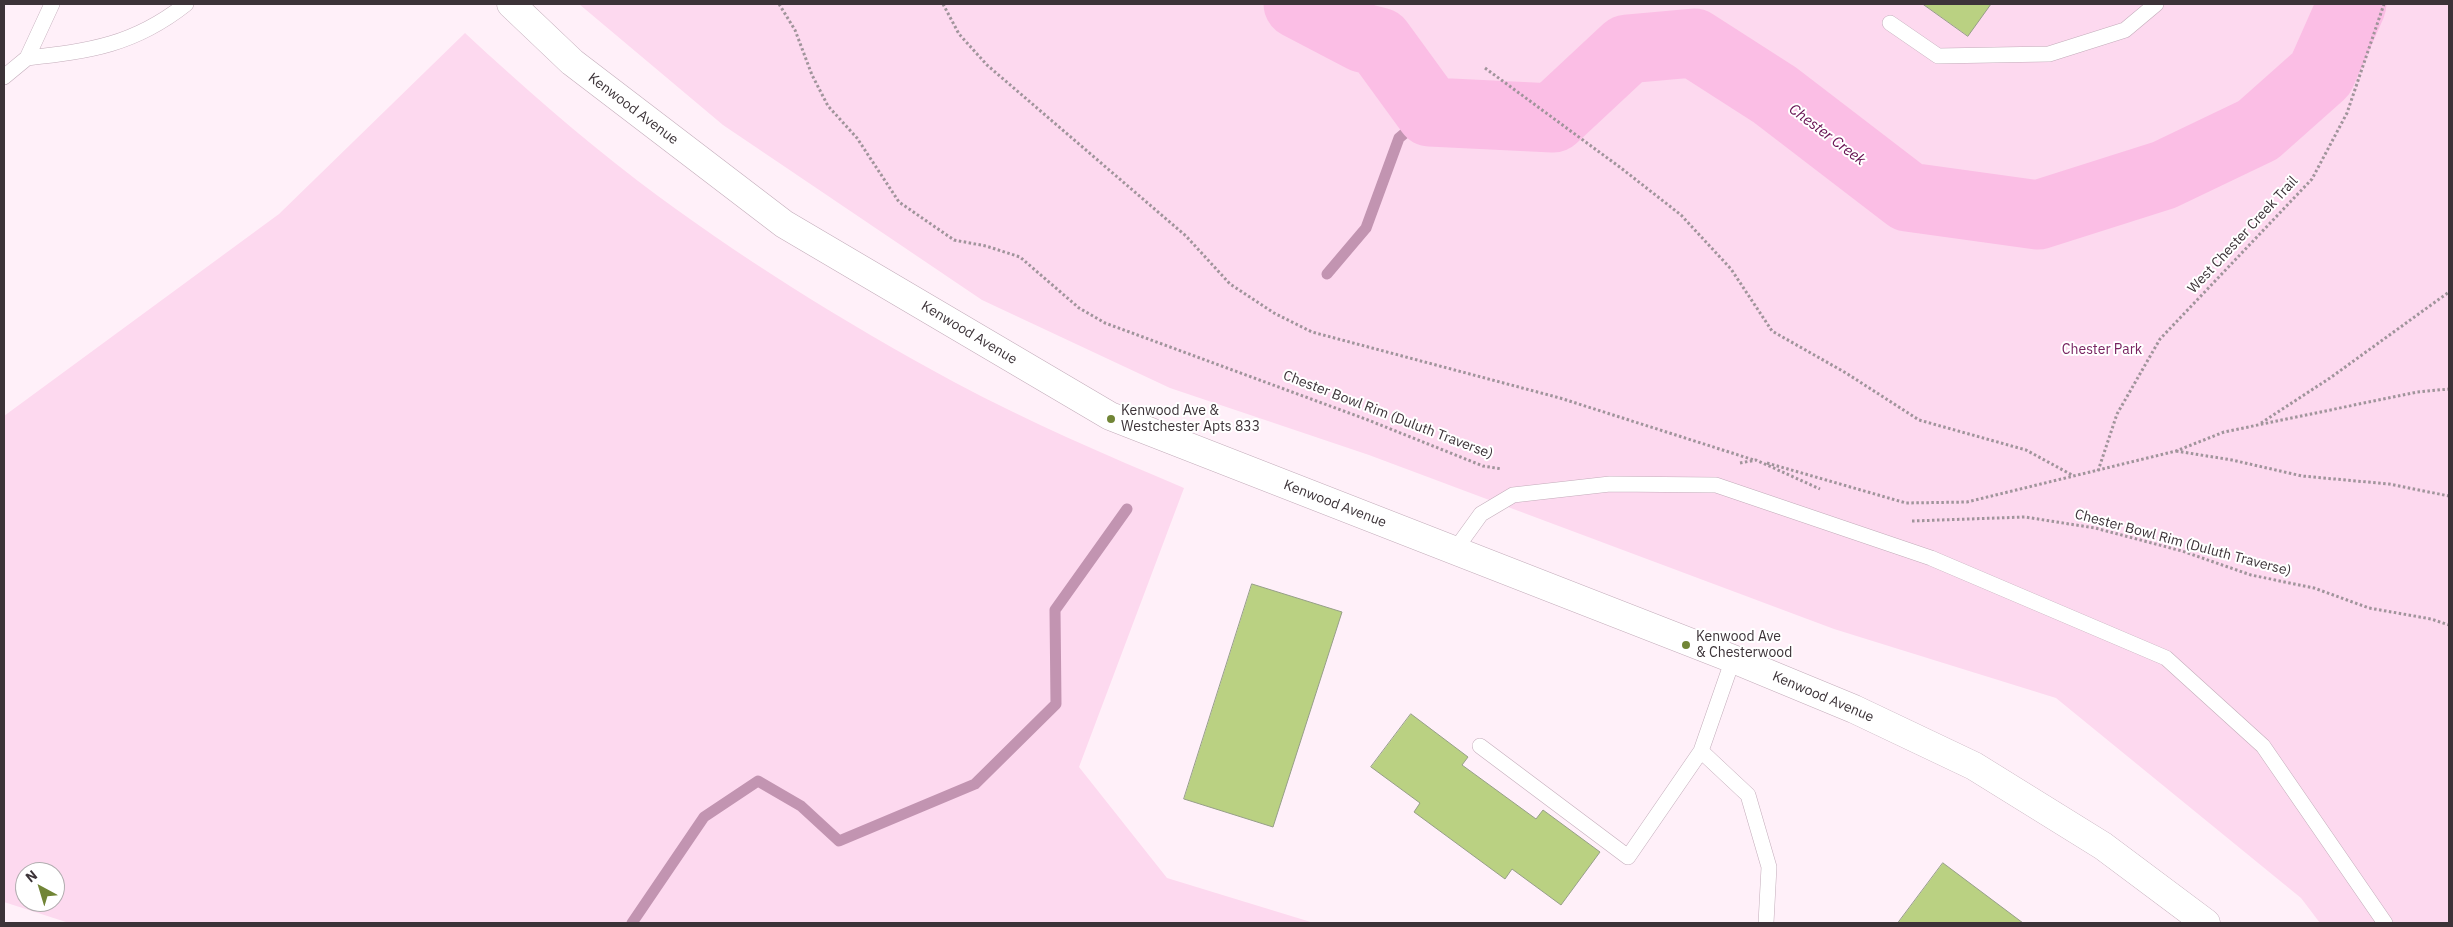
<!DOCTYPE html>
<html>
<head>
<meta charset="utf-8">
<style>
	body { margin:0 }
	#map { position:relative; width:2453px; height:927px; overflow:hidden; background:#fff0f9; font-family:"IBM Plex Sans",sans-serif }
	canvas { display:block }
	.frame { position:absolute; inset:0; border:5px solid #3c3338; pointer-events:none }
	.north { position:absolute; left:15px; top:862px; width:50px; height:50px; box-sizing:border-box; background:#fff; border:1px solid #b1adaf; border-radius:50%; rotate:321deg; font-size:14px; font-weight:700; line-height:20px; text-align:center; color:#3c3338 }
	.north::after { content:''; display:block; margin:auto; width:18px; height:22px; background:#718536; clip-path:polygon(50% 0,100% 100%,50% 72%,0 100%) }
</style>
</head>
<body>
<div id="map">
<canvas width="2453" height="927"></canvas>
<div class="frame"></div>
<div class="north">N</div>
</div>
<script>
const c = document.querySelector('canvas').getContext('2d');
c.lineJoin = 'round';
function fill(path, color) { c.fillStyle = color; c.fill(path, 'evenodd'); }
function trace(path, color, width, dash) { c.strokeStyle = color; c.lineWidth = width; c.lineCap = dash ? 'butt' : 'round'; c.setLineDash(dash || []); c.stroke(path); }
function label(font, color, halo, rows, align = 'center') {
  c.font = font + ' "IBM Plex Sans",sans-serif'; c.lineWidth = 4; c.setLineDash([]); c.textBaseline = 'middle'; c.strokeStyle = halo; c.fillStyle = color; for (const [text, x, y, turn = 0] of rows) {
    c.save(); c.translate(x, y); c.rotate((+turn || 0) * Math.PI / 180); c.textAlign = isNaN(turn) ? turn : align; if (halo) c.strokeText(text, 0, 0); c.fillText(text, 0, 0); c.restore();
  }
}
fill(new Path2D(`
	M579,4H2449V923H2320L2301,898L2056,698L1834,629L1369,455L1170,388L982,300L723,125Z
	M465,33C521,85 578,135 638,181C737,256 845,323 954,382C1029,422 1106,455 1184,488L1079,767L1167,878L1314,923H69L4,902V416L279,214ZM25,872H55V902H25Z`), '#fdd9ef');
trace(new Path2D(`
	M1327,274L1366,228L1399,138L1430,112
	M632,923L704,817L758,781L801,806L839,841L975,784L1056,704L1055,610L1127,509`), '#c294b1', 11);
trace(new Path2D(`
	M1298,4L1363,38L1379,42L1430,112L1553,118L1627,49L1694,43L1775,95L1908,197L2038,215L2164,175L2258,130L2321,74L2352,4`), '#fbbee5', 69);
const building = new Path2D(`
	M1923,4H1991L1968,36Z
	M1252,584L1342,612L1273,827L1184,799Z
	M1411,714L1468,757L1462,765L1536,819L1543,810L1600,852L1561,905L1512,869L1505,879L1414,812L1420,803L1371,767Z
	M1943,863L2023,923H1898Z`);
fill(building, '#bad182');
trace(building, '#969e87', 1);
const lane = new Path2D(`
	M1890,23L1938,56L2049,54L2125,30L2156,4
	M27,58C90,51 134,45 186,4
	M4,77L27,58L52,4
	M1455,550L1481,514L1513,495L1610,484L1716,485L1931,558L2166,658L2263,746L2385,923
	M1733,659L1701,751L1748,795L1769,867L1766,923
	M1480,746L1628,857L1701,751`);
const secondary = new Path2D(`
	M511,4L572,62L784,224L1110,416L1733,659L1854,709L1974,766L2103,846L2206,923`);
trace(lane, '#c3acba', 16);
trace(secondary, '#c3acba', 29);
trace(new Path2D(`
	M779,4L795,30L812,75L828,106L857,138L899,202L954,240L986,246L1020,257L1079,308L1105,323L1368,420L1483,466L1502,469
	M943,4L959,34L987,65L1186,236L1230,284L1274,313L1312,332L1560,398L1754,460
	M1485,68L1621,168L1681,215L1731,269L1772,331L1846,373L1919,420L2026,450L2072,475
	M2261,423L2330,378L2449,292
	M2176,451L2232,460L2302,476L2389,484L2449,496
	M1740,463L1756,460L1820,489
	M1767,463L1906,503L1967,502L2176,451L2224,432L2417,392L2449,389
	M2098,471L2117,414L2160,339L2312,179L2347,113L2384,4
	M1912,521L2025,517L2095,528L2182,551L2251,575L2314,588L2369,608L2431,619L2449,625`), '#a0949b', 3, [2.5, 2.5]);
trace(lane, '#fff', 15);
trace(secondary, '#fff', 28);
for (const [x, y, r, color] of [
	[1111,419,5,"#718536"],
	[1686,645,5,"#718536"]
]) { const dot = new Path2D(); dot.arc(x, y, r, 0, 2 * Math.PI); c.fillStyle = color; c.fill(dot); trace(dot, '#fff', 2); }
label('14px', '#3c3338', '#fff', [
	["Kenwood Avenue",633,109,37],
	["West Chester Creek Trail",2243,235,-47],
	["Kenwood Avenue",969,333,31],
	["Chester Bowl Rim (Duluth Traverse)",1388,415,21],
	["Kenwood Avenue",1335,504,21],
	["Chester Bowl Rim (Duluth Traverse)",2183,543,15],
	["Kenwood Avenue",1823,697,23]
]);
label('14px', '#782461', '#fff', [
	["Chester Park",2102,350]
]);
label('14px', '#3c3338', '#fff', [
	["Kenwood Ave &",1121,411],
	["Westchester Apts 833",1121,427],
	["Kenwood Ave",1696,637],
	["& Chesterwood",1696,653]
], 'left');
label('italic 15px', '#661051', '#fff', [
	["Chester Creek",1827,135,37]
]);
</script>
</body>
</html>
